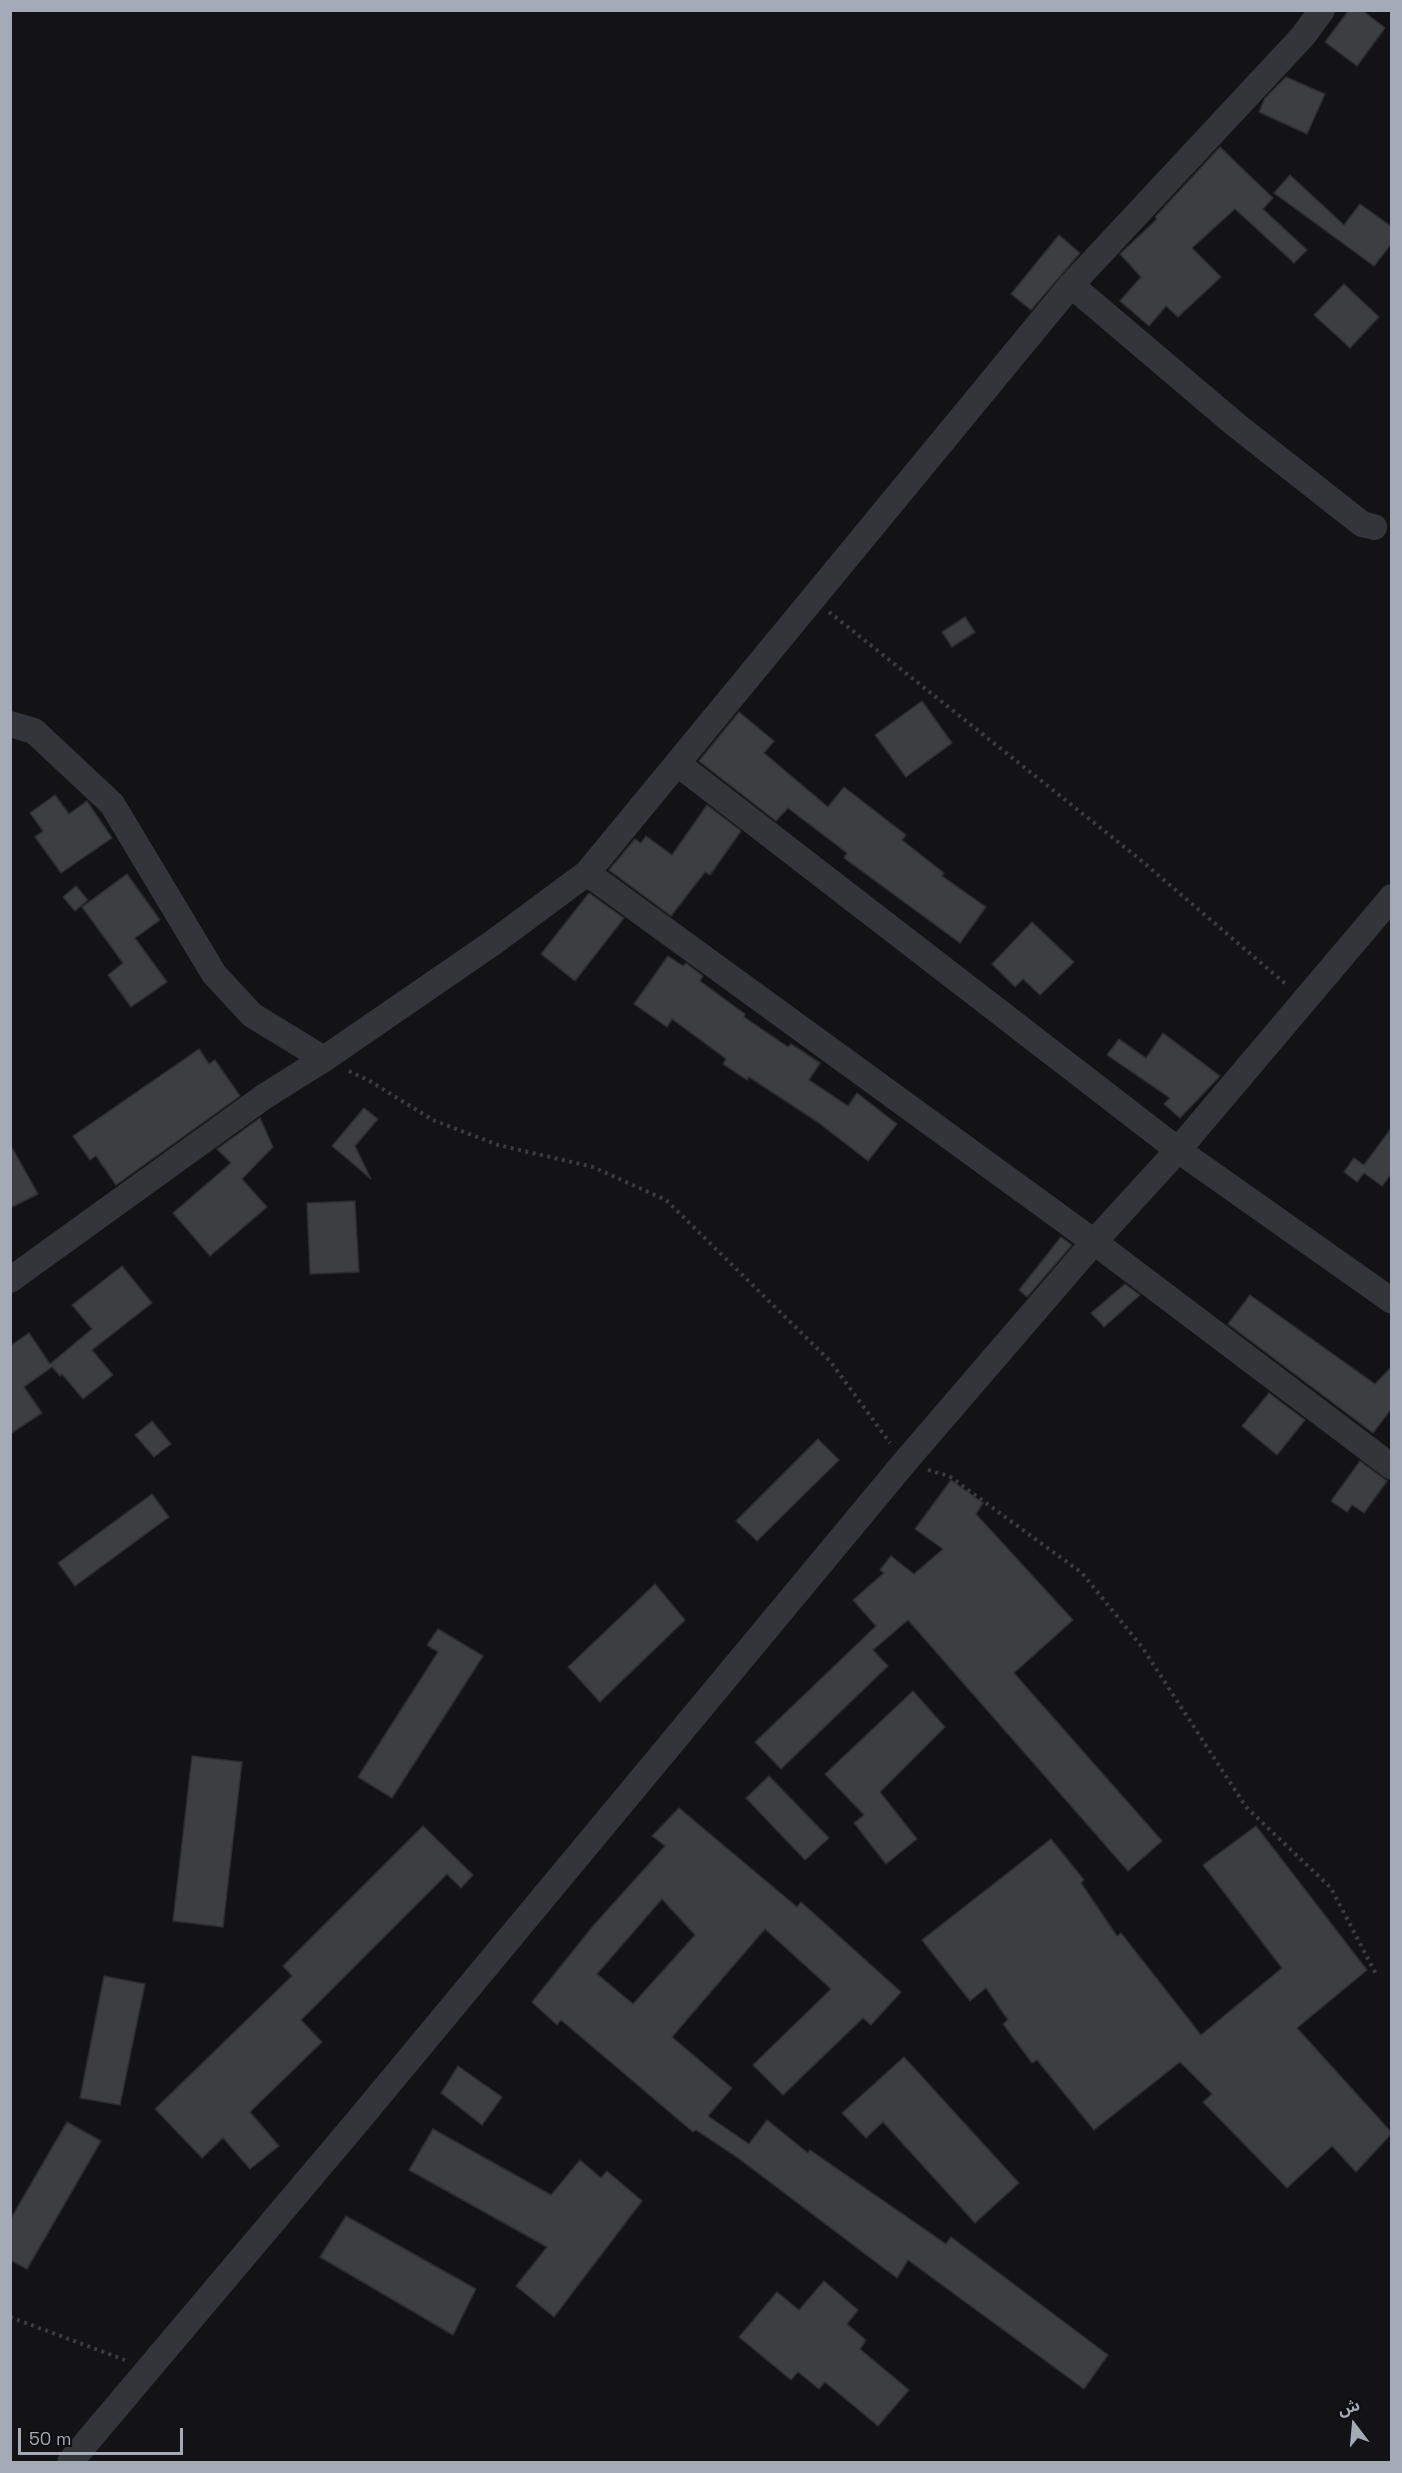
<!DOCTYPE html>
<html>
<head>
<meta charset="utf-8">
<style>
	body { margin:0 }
	#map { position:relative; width:1402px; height:2473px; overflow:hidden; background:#131315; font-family:"Space Grotesk","Noto Sans Arabic",sans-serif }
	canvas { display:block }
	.frame { position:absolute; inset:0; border:12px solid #a4aab6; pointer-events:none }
	.north { position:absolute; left:1324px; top:2395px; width:60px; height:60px; -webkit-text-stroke:4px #0e0e10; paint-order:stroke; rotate:344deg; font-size:16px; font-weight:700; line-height:24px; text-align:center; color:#a4aab6 }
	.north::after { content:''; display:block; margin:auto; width:21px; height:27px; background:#a4aab6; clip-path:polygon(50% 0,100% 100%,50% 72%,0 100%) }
	.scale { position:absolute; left:18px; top:2428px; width:165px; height:27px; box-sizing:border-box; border:3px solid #a4aab6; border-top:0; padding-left:8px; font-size:18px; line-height:21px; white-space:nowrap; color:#a4aab6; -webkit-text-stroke:4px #0e0e10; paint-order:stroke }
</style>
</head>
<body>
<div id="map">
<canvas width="1402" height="2473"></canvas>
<div class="frame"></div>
<div class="north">ش</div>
<div class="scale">50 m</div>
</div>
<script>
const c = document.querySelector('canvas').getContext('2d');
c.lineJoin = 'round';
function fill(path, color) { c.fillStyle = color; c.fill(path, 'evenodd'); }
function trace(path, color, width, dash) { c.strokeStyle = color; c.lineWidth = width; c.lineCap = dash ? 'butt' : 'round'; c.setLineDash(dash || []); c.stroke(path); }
const building = new Path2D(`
	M1349,10H1362L1385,28L1357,66L1325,42Z
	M1286,77L1325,94L1307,134L1259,112L1265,98Z
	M1220,147L1273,198L1263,209L1307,250L1294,263L1235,209L1192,248L1221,277L1178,317L1166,306L1149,326L1120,301L1141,277L1120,254L1157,219L1155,217Z
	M1290,175L1344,225L1360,204L1392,227V243L1374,266L1274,193Z
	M1059,235L1080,253L1031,310L1011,294Z
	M1344,284L1379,317L1350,348L1314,315Z
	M965,617L975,632L952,647L942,632Z
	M922,701L952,743L906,777L875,735Z
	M739,712L774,741L764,753L828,807L844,787L906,835L902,840L944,873L942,876L986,907L960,943L844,858L847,853L788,808L776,821L699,761Z
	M55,795L69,814L87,801L112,838L61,873L35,837L43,831L30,813Z
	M707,805L741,831L710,875L705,872L671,916L609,870L635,839L641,843L646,836L672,855Z
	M127,874L160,920L135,938L167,982L131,1007L108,975L123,963L82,907Z
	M76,886L88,900L75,911L63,897Z
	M589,893L624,918L575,981L541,954Z
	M1032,922L1074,962L1040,995L1023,979L1015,987L992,964Z
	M668,956L683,966L686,963L703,976L700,981L745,1014L744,1017L788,1047L791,1044L820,1063L809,1080L848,1106L857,1093L897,1124L868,1161L819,1123L749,1077L747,1080L723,1064L726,1059L721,1055L672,1019L667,1027L634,1004Z
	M1163,1033L1220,1076L1180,1118L1164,1104L1170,1098L1107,1055L1119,1039L1146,1058Z
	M199,1049L209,1064L215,1060L240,1096L116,1185L96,1156L90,1160L73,1136Z
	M364,1108L378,1119L355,1146L371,1179L332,1146Z
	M260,1118L273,1147L242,1179L267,1207L210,1256L173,1213L231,1163L217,1149Z
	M1392,1127V1173L1382,1186L1364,1173L1357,1182L1344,1172L1354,1158L1364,1165Z
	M10,1144L38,1194L10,1208Z
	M355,1201L359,1272L310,1274L307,1203Z
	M1061,1237L1072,1245L1027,1297L1019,1290Z
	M122,1266L152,1303L92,1350L113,1375L83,1399L62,1374L60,1376L52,1367L24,1387L42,1413L10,1434V1346L29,1333L50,1364L92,1329L72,1305Z
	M1125,1284L1140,1295L1104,1327L1091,1313Z
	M1250,1295L1375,1384L1392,1366V1408L1373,1433L1228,1324Z
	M1269,1393L1305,1420L1277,1455L1242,1426Z
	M152,1421L171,1444L154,1457L135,1435Z
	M818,1439L839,1460L757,1541L736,1521Z
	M1360,1461L1387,1481L1364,1513L1352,1505L1347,1512L1331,1501Z
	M951,1480L983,1503L976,1514L1073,1620L1014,1673L1162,1841L1128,1871L908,1620L873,1650L888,1666L781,1769L755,1742L876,1626L853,1600L884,1573L880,1570L891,1556L914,1574L943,1549L915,1529Z
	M152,1494L169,1517L75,1586L58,1563Z
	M655,1584L685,1620L600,1702L568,1667Z
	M438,1629L483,1656L392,1798L358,1777L438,1652L427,1645Z
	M913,1691L945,1727L880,1792L917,1839L886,1864L854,1823L864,1815L825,1774Z
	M192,1756L242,1762L223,1927L173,1921Z
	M769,1776L829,1838L805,1860L746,1798Z
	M679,1808L797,1907L801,1902L901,1992L871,2025L863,2018L783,2095L753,2065L831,1989L765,1929L672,2037L732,2088L708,2116L749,2144L767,2120L808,2153L810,2150L946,2244L951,2237L1108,2355L1084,2389L908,2260L897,2278L738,2158L696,2130L693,2132L561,2020L557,2025L532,2002L593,1926L665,1846L652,1836ZM662,1899L695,1935L633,2004L597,1974Z
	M423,1826L473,1875L461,1888L447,1874L301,2020L322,2042L250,2112L279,2146L250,2169L223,2138L202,2158L155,2109L292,1976L283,1966Z
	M1256,1826L1367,1970L1297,2028L1392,2133L1356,2172L1332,2146L1287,2188L1203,2102L1212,2094L1180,2062L1094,2130L1037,2060L1032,2063L1003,2024L1008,2020L986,1988L970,2001L922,1940L1051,1839L1084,1880L1081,1883L1117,1936L1121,1933L1201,2035L1282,1968L1203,1865Z
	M104,1976L145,1984L120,2105L80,2098Z
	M904,2057L1019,2183L975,2223L883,2122L866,2138L842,2113Z
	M458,2066L502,2097L482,2125L441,2093Z
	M67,2122L101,2141L27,2269L10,2260V2220Z
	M433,2129L551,2195L580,2160L601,2178L607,2171L642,2201L554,2317L516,2286L547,2247L409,2170Z
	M346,2216L476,2289L453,2335L320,2257Z
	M824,2281L858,2310L847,2324L866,2340L860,2349L909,2390L878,2426L825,2382L819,2389L798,2372L791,2380L739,2337L777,2292L799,2310Z`);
fill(building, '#3d3e42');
trace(building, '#2d2d31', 1.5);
trace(new Path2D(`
	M829,612L1137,857L1288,986
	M349,1071L368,1080L433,1120L498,1145L593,1167L666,1200L830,1361L890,1443
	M928,1470L949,1476L1082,1573L1142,1647L1246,1807L1331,1888L1377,1976
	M10,2317L125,2360`), '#3a3c42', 4, [3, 4.5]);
trace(new Path2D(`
	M1071,285L1236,425L1362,524L1374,527
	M10,724L34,731L112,804L214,974L252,1015L324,1059L494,942L587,873L1071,285L1303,36L1322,10
	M678,764L1178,1150L1392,1301
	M587,873L1101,1247L1392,1467
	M10,1280L265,1096L324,1059
	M70,2462L357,2122L904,1463L1094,1242L1178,1150L1392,897`), '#34353a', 26);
</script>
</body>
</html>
